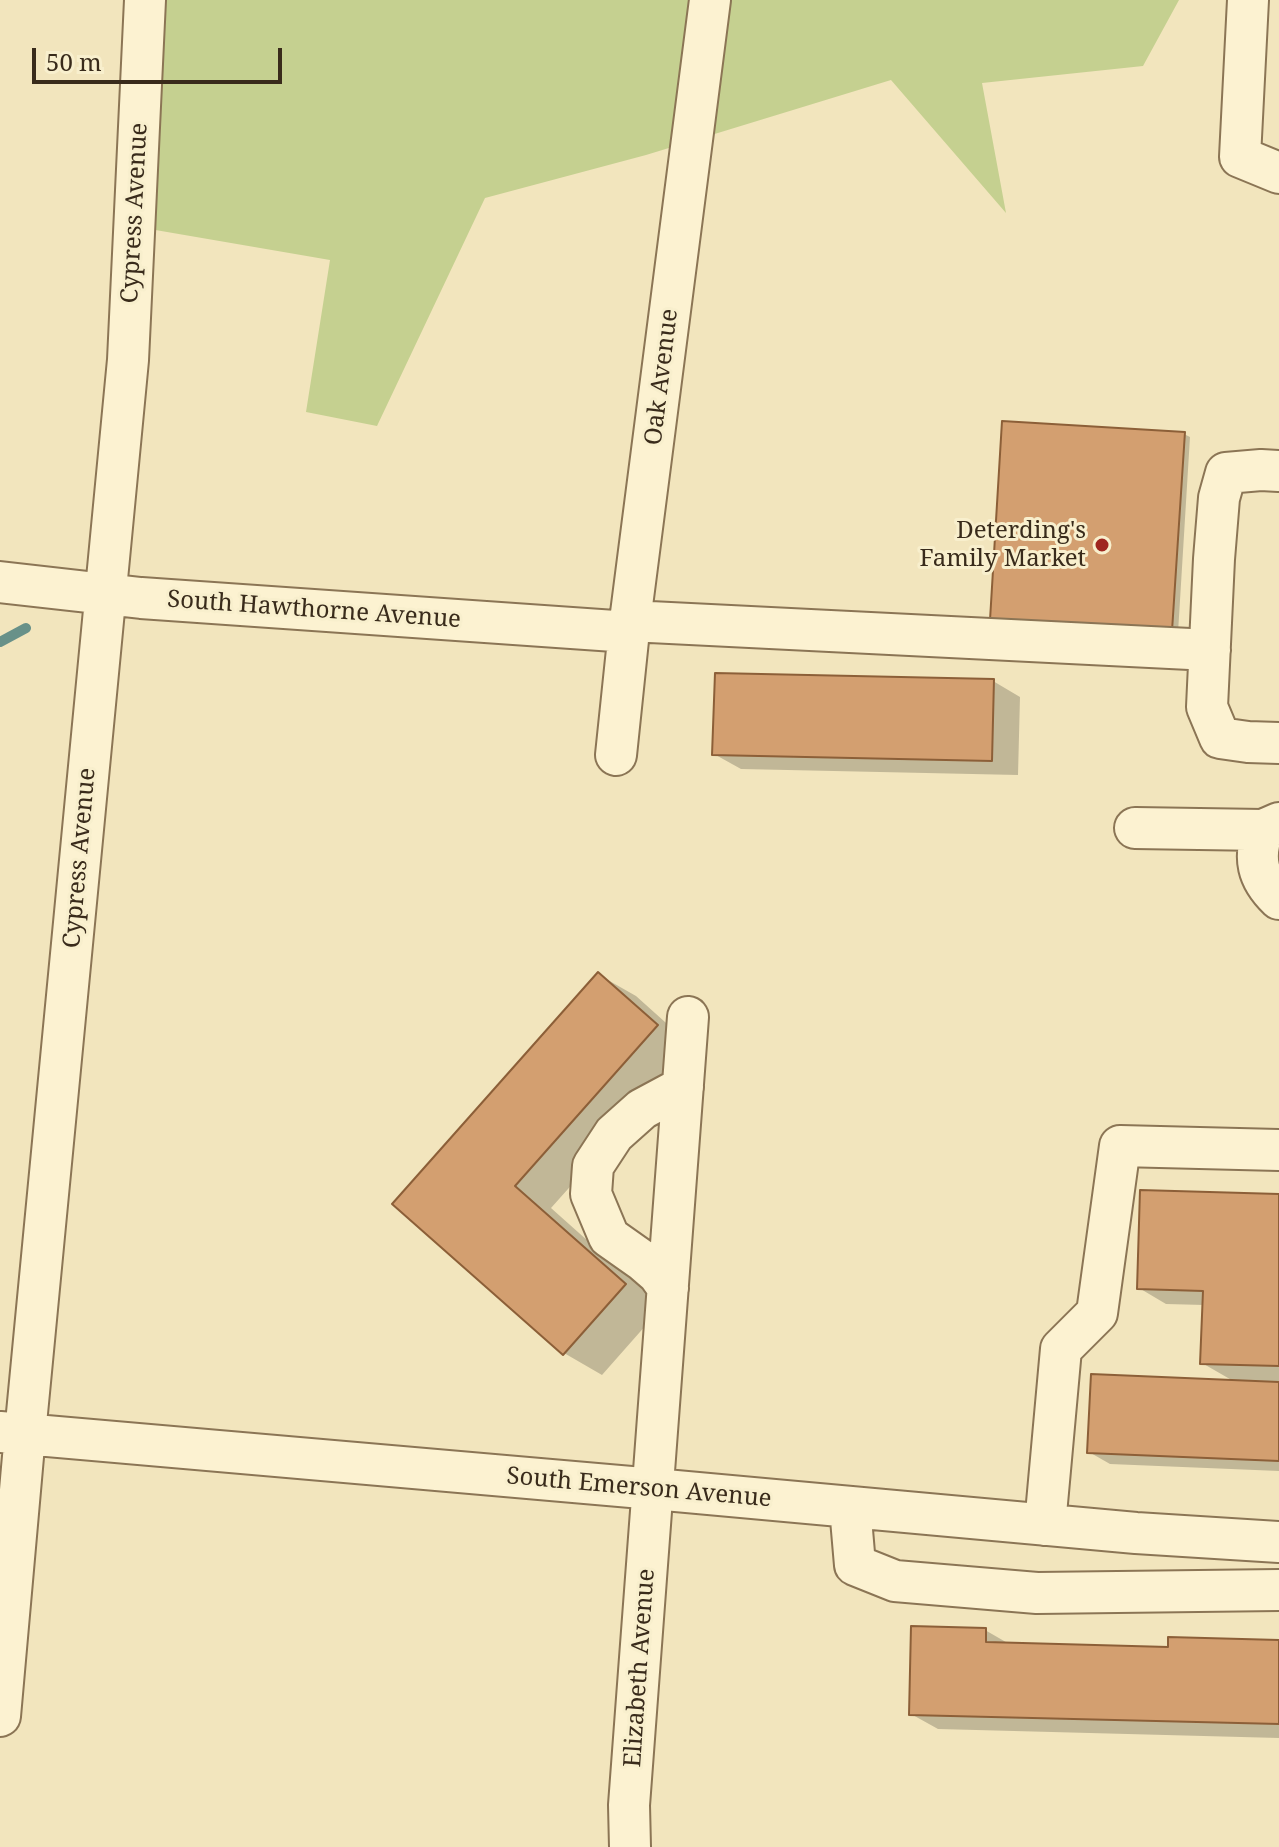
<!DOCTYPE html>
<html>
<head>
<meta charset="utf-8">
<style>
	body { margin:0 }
	#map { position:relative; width:1279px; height:1847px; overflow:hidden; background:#f2e5bd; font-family:"Noto Serif",serif }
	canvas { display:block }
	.scale { position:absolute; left:32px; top:48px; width:250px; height:36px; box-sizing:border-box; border:4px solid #392b1b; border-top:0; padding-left:10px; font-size:24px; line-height:28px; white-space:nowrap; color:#392b1b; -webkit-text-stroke:6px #f8efcd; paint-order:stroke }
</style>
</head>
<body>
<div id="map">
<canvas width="1279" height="1847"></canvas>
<div class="scale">50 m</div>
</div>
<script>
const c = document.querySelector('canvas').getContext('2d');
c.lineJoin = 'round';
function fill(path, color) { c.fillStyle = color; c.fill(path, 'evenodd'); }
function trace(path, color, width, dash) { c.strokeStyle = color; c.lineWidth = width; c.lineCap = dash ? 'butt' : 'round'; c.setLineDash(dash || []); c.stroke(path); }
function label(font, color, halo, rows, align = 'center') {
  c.font = font + ' "Noto Serif",serif'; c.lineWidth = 6; c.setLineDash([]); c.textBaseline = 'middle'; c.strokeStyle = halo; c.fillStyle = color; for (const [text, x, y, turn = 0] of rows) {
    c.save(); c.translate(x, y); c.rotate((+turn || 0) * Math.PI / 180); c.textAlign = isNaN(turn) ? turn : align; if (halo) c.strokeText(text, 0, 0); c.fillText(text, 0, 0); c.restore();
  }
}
fill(new Path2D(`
	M157,0H1179L1143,66L982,83L1006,213L891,80L646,155L485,198L377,426L306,412L330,260L138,227Z`), '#c5d090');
fill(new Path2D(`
	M1184,434L1190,437L1178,633L998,622Z
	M993,681L1020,697L1018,775L741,769L714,754Z
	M599,975L636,996L694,1048L551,1208L662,1307L602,1375L564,1353L395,1203Z
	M1279,1196V1471L1110,1464L1089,1452L1235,1382L1202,1363L1204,1305L1166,1304L1139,1288Z
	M985,1630L1011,1645L1170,1649L1279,1642V1738L938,1729L911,1714Z`), '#0003');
trace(new Path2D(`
	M0,642L26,628`), '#689189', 10);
const building = new Path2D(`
	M1002,421L1185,432L1172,631L990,620Z
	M715,673L994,679L992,761L712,755Z
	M598,972L658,1025L515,1186L626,1284L563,1355L392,1204Z
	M1140,1190L1279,1194V1366L1200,1364L1203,1291L1137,1289Z
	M1091,1374L1279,1382V1461L1087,1453Z
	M911,1626L986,1628V1642L1168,1647V1637L1279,1640V1724L909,1715Z`);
fill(building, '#d39f70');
trace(building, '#8c5f38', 2);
const minor = new Path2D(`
	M1248,0L1240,157L1279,173
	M1279,471L1261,470L1226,473L1219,498L1214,559L1207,707L1220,738L1248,742L1279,743
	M0,582L141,598L629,632
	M630,621L1210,650
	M616,755L630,621L710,0
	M1279,823L1263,830C1253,858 1257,878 1279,899
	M1135,828L1263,830
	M668,1288L658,1274L643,1261L609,1237L591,1194L593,1166L614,1134L642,1109L683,1087
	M0,1432L654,1489L1136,1533L1279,1542
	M850,1507L855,1565L895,1581L1037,1593L1279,1590
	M1045,1525L1061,1349L1097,1313L1120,1146L1279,1150
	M0,1716L25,1434L128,360L145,0
	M630,1847L629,1805L688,1017`);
trace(minor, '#8b7555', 44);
trace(minor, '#fcf2d1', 40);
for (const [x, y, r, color] of [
	[1102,545,8,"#9f261f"]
]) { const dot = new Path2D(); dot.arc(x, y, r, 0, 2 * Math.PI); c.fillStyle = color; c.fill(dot); trace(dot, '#f8efcd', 3); }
label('24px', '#392b1b', '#f8efcd', [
	["Cypress Avenue",135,213,-87],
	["Oak Avenue",662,377,-83],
	["South Hawthorne Avenue",314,610,4],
	["Cypress Avenue",80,858,-85],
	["South Emerson Avenue",639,1488,5],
	["Elizabeth Avenue",640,1668,-86]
]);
label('24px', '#392b1b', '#f8efcd', [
	["Deterding's",1086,531],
	["Family Market",1086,559]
], 'right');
</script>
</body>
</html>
